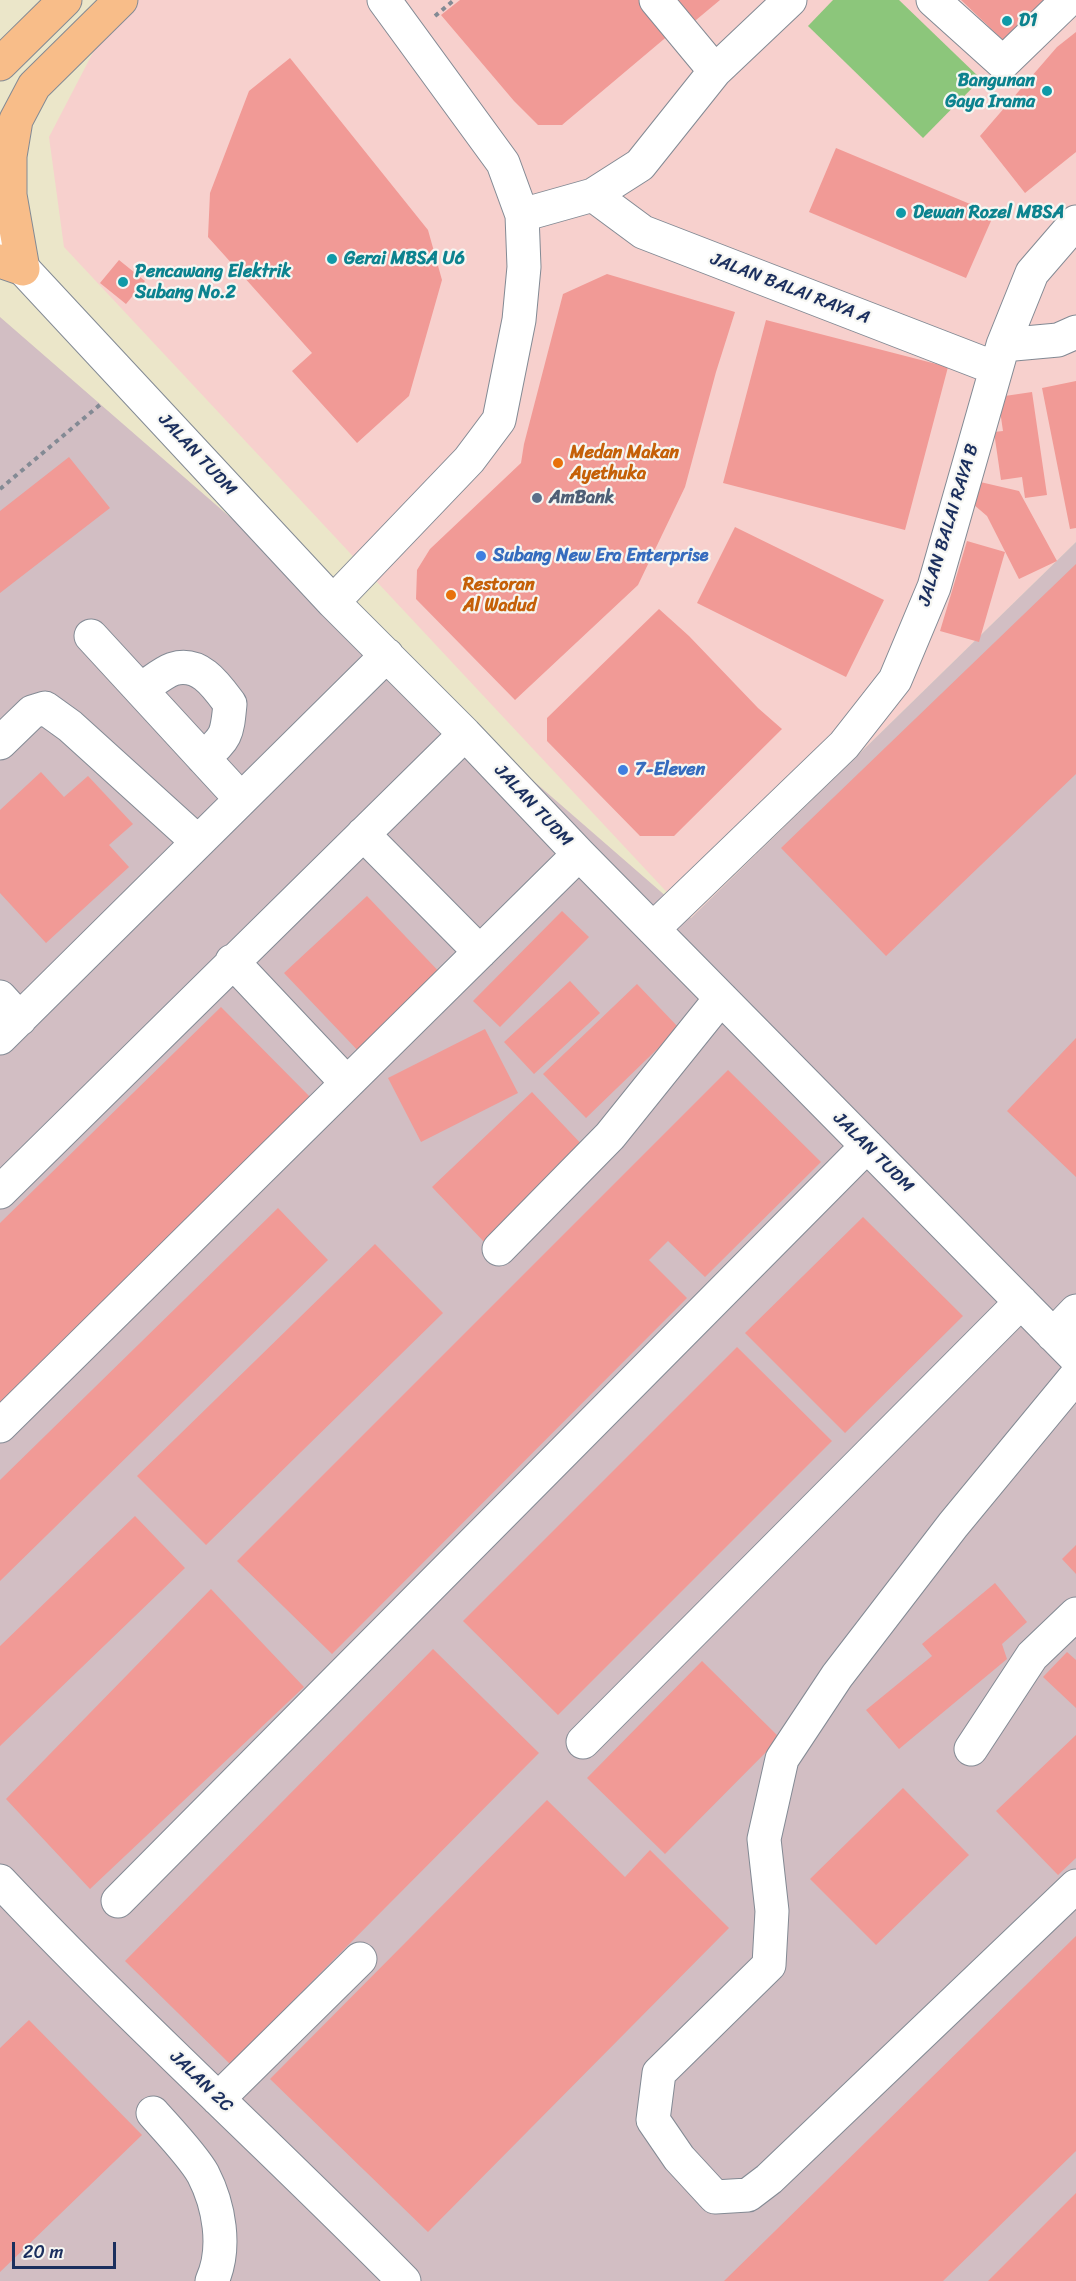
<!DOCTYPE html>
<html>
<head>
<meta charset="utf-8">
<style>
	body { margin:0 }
	#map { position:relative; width:1076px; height:2281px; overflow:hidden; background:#ebe6c9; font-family:Sriracha,sans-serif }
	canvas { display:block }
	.scale { position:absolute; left:12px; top:2242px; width:104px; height:27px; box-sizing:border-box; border:3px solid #1b2f5e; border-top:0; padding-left:8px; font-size:18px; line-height:21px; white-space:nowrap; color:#1b2f5e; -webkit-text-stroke:4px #f6f6f2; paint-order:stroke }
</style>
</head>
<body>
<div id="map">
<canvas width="1076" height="2281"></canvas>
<div class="scale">20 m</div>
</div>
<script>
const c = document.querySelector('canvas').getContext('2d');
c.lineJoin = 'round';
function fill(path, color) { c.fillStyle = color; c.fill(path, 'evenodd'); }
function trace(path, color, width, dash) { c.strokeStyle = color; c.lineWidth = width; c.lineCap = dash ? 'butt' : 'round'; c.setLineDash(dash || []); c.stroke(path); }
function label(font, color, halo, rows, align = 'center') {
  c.font = font + ' Sriracha,sans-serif'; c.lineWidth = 4.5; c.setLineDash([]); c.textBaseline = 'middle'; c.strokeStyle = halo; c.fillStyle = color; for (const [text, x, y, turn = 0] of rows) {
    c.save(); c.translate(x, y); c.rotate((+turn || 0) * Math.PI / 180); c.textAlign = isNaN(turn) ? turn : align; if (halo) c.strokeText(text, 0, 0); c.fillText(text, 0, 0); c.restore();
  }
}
fill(new Path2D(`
	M130,0H1076V542L691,918L64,247L49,137L101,37Z`), '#f7d0cd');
fill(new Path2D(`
	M0,317L691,918L1076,542V2281H0Z`), '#d2bec3');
fill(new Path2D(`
	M833,0H899L981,79L923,138L808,26Z`), '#8cc67b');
fill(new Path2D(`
	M460,0H641L670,34L562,125H538L514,101L441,15Z
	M669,0H720L690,25Z
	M961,0H1057L1005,42Z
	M1076,32V152L1025,193L980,136L1057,47Z
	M290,58L428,230L442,280L409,396L357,443L292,371L312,353L208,237L210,193L249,91Z
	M836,148L994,214L966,278L809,212Z
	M119,260L145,281L126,304L100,283Z
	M607,274L735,312L716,372L685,487L638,585L515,700L416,599L417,570L430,549L521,463L524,444L563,294Z
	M766,320L948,367L905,530L723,483Z
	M1076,381V528L1070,529L1042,388Z
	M1032,392L1047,495L1025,498L1022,477L1001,480L994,432L1003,431L998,397Z
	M69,457L110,508L0,593V511Z
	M976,481L1019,491L1057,561L1019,579L987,516L973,504Z
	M735,527L884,600L846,677L697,603Z
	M967,541L1005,552L979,642L940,631Z
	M1076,564V774L886,956L781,848Z
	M659,609L689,636L758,708L782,729L674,836H640L547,741V718Z
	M41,772L64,797L88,776L133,824L109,845L129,867L46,943L0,893V810Z
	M367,896L445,978L363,1056L284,973Z
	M562,911L589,937L500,1027L473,1001Z
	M570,981L600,1013L534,1074L504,1042Z
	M637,984L679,1028L586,1118L543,1074Z
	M221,1007L316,1103L0,1413V1223Z
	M485,1029L518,1093L421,1142L388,1078Z
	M1076,1038V1177L1007,1111Z
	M728,1070L821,1162L705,1277L668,1241L649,1260L687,1298L332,1654L237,1561Z
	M532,1092L586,1149L486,1244L432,1187Z
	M278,1208L328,1260L0,1581V1480Z
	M863,1217L963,1316L845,1433L745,1333Z
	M375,1244L443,1313L206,1545L137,1476Z
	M737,1347L832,1441L558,1715L463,1621Z
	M135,1516L185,1568L0,1746V1646Z
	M1076,1545V1574L1062,1559Z
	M995,1583L1027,1622L1002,1644L1007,1659L899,1749L866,1710L932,1656L922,1644Z
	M211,1589L304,1687L90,1889L6,1799Z
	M433,1649L539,1753L230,2064L125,1961Z
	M1067,1652L1076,1660V1708L1043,1677Z
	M702,1661L780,1738L665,1854L587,1778Z
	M1076,1735V1858L1058,1875L996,1811Z
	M903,1788L969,1855L876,1945L810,1879Z
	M547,1800L625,1877L650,1850L729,1928L428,2232L270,2079Z
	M1076,1936V2151L943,2281H724Z
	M29,2020L142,2135L0,2272V2048Z
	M1076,2193V2281H988Z`), '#f19a96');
const minor = new Path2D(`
	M656,0L715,71
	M933,0L1003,63L1068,0
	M593,195L643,232L995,368
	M522,215L593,195L640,165L715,71L790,0
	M0,244L333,602L465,734L579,854L1076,1358
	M1003,345L1058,340L1076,332
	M333,602L469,460L499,420L519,320L524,267L522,215L503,163L384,0
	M91,636L241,799
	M141,689C151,683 162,673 173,669C200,661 216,685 230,704C227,735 227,737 203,758
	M0,743L32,712L45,708L70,726L198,842
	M363,834L480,952
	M653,929L844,745L895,680L934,587L1003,345L1032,273L1076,222
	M232,961L347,1083
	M0,997L20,1019
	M0,1038L387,655
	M0,1192L465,734
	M499,1249L610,1136L721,998
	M1053,1335L1076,1311
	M1076,1376L953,1525L837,1676L782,1759L764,1839L772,1911L769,1965L659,2073L653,2120L679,2158L715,2197L748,2195L769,2179L1076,1886
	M0,1426L579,854
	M583,1742L1021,1302
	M971,1749L1032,1656L1076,1614
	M0,1881C130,2019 271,2146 404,2281
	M118,1901L867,1146
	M218,2099L360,1959
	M153,2113C167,2129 193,2156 203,2174C219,2205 227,2248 212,2281`);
const major = new Path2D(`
	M0,64L65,0
	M0,261L23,269L10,195V156L16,120L34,86L121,0`);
trace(minor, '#838a94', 35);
trace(major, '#838a94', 35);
trace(new Path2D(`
	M435,16L454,0
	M0,489L102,403`), '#838a94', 4, [4.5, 4.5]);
trace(minor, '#fff', 33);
trace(major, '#f8bd89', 33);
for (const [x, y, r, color] of [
	[1007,21,6,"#0f9aa8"],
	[1047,91,6,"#0f9aa8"],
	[901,213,6,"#0f9aa8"],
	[332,259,6,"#0f9aa8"],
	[123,282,6,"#0f9aa8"],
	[558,463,6,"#e8710a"],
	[537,498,6,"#5c6f8a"],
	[481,556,6,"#3f7fe0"],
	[451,595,6,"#e8710a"],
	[623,770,6,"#3f7fe0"]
]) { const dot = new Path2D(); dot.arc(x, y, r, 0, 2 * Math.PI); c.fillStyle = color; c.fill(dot); trace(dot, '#f6f6f2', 2); }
label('bold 18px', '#0d838f', '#f6f6f2', [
	["D1",1019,21],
	["Bangunan",1035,81,"right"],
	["Gaya Irama",1035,102,"right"],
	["Dewan Rozel MBSA",913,213],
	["Gerai MBSA U6",344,259],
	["Pencawang Elektrik",135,272],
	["Subang No.2",135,293]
], 'left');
label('18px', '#1b2f5e', '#f6f6f2', [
	["JALAN BALAI RAYA A",790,289,21],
	["JALAN TUDM",197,455,47],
	["JALAN BALAI RAYA B",949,525,-73],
	["JALAN TUDM",533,806,47],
	["JALAN TUDM",873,1153,45],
	["JALAN 2C",201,2082,44]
]);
label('bold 18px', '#c56008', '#f6f6f2', [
	["Medan Makan",570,453],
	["Ayethuka",570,474],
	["Restoran",463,585],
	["Al Wadud",463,606]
], 'left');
label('bold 18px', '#4e5e75', '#f6f6f2', [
	["AmBank",549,498]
], 'left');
label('bold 18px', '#366cbe', '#f6f6f2', [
	["Subang New Era Enterprise",493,556],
	["7-Eleven",635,770]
], 'left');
</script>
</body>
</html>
